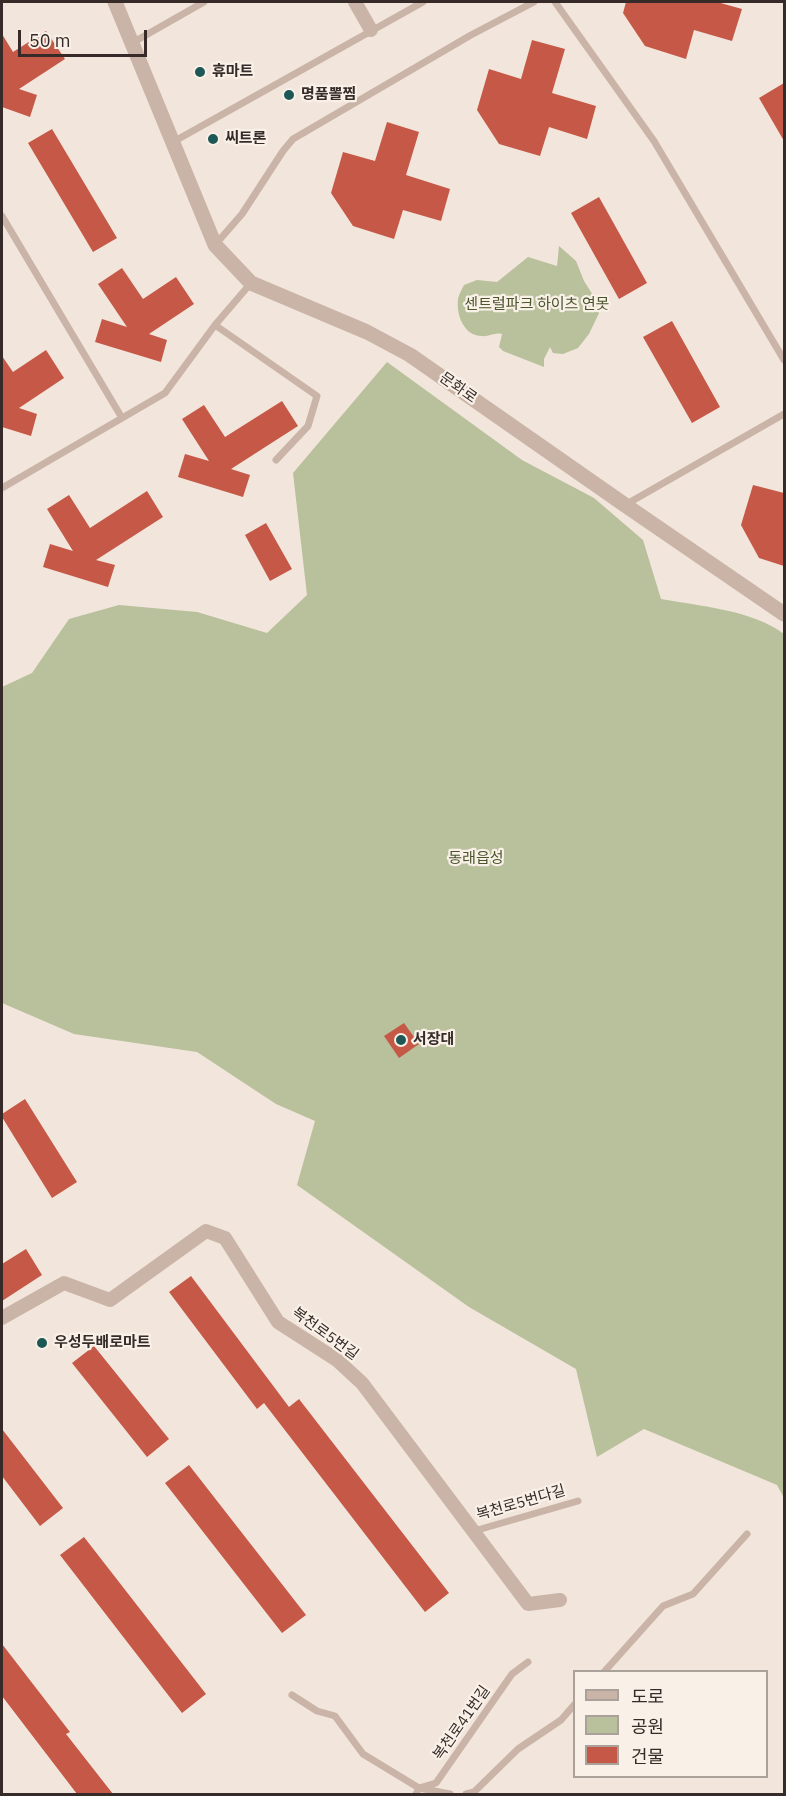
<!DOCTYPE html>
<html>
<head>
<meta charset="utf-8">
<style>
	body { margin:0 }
	#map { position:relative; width:786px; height:1796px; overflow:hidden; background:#f2e5db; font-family:"IBM Plex Sans","Noto Sans KR",sans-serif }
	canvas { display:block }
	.frame { position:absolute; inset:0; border:3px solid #362b28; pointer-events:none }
	.legend { position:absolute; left:573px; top:1670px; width:195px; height:108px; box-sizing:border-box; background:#f9f0e8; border:2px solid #aba19b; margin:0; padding:8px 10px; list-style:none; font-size:18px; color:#362b28 }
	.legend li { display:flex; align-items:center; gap:12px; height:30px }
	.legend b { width:30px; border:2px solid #aba19b }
	.scale { position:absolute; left:18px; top:30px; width:129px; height:27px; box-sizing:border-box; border:3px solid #362b28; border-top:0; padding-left:8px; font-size:18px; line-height:21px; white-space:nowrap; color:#362b28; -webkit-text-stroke:4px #f9f0e8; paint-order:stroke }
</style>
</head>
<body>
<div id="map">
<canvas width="786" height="1796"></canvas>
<div class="frame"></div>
<ul class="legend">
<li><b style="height:8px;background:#cab4a7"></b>도로</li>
<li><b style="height:16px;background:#b8c19b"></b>공원</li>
<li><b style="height:16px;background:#c55846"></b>건물</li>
</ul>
<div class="scale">50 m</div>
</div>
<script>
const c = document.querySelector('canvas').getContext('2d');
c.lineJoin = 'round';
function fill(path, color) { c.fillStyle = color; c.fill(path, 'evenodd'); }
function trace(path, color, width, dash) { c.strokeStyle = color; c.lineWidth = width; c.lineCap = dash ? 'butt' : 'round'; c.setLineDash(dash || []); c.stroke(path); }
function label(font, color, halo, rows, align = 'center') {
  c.font = font + ' "IBM Plex Sans","Noto Sans KR",sans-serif'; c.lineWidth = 4.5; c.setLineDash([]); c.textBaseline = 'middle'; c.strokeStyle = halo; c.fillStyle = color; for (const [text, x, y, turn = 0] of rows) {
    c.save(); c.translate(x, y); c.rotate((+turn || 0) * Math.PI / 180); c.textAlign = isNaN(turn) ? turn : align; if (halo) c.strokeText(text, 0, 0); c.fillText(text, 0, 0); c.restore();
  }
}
fill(new Path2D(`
	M559,246L576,261L584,281L598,303L599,313L589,334L578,348L563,354L553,353L550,347L544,359V367L503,351L499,347L502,334C494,332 489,337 482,336C464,336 456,315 458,299C459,294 462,289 464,285L477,280L497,282L528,257L557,266Z
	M387,362L522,460L594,498L643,540L661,599C699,606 753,610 784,634V1498L777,1485L644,1429L597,1457L576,1369L469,1307L297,1185L315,1121L276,1104L197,1052L74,1034L2,1003V687L32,673L69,619L119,605L197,612L267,633L307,595L293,473Z`), '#b8c19b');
fill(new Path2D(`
	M626,2H717L742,9L732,41L694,30L686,59L645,46L623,13Z
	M46,31L65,59L19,89L37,95L30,117L2,107V34L13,52Z
	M532,40L565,49L552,93L596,106L587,139L549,127L540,156L499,144L477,110L489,69L521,79Z
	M784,83V141L759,98Z
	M387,122L419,132L406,175L450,189L441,221L403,210L394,239L353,226L331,193L343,152L375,161Z
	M52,129L117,238L93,252L28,143Z
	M599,197L647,283L619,299L571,213Z
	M122,268L143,299L176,277L194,304L149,334L167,340L161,362L95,342L102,319L127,327L98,284Z
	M672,321L720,407L692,423L643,337Z
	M46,350L64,378L19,408L37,414L31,436L2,427V356L13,372Z
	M282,401L298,426L231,469L250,475L243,497L178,477L185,454L209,461L182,419L204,405L225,437Z
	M753,485L784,493V566L759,558L741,525Z
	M147,491L163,517L96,560L115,565L108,587L43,567L50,544L73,551L47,509L69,495L90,528Z
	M266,523L292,569L270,581L245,535Z
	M404,1023L419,1044L399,1058L384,1036Z
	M25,1099L77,1182L52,1198L2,1117V1114Z
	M26,1249L42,1275L2,1301V1264Z
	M191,1276L289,1407L299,1399L449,1593L425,1612L264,1403L257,1409L169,1292Z
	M94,1346L169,1439L147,1457L72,1363Z
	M2,1429L63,1508L40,1526L2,1476Z
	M189,1465L306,1615L282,1633L165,1483Z
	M84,1537L206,1694L182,1713L60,1555Z
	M2,1644L70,1732L66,1734L113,1794H77L2,1696Z`), '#c55846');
trace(new Path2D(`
	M555,2L654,141L784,360
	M132,43L204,2
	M173,142L423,2
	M2,216L122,418
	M215,245L242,214L283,151L293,139L471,35L534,2
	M215,325L317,396L308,426L276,460
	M2,488L165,393L215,325L251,283
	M625,505L784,414
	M474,1531L578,1501
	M604,1672L663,1606L693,1594L747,1534
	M292,1695L317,1711L335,1716L363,1754L419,1788L450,1794
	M416,1794L419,1788L436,1783L512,1674L528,1662
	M466,1794L474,1792L518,1749L561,1720L574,1705`), '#cab4a7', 7);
trace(new Path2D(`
	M355,2L371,30
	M2,1318L64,1283L110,1300L206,1231L225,1238L278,1322L337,1360L362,1383L528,1604L560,1600`), '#cab4a7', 14);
trace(new Path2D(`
	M115,2L215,245L251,283L367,332L410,355L625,505L784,614`), '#cab4a7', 15);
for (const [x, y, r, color] of [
	[200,72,6,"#1e5856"],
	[289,95,6,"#1e5856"],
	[213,139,6,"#1e5856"],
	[401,1040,6,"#1e5856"],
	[42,1343,6,"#1e5856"]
]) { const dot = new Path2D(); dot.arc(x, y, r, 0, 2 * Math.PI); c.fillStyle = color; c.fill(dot); trace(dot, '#f9f0e8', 2); }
label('bold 15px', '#362b28', '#f9f0e8', [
	["휴마트",212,72],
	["명품뽈찜",301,95],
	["씨트론",225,139],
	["서장대",413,1040],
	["우성두배로마트",54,1343]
], 'left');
label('15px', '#4a552c', '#f9f0e8', [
	["센트럴파크 하이츠 연못",537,305],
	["동래읍성",476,859]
]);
label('15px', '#362b28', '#f9f0e8', [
	["문화로",458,388,35],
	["복천로5번길",325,1334,36],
	["복천로5번다길",521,1503,-16],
	["복천로41번길",462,1723,-55]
]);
</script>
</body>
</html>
